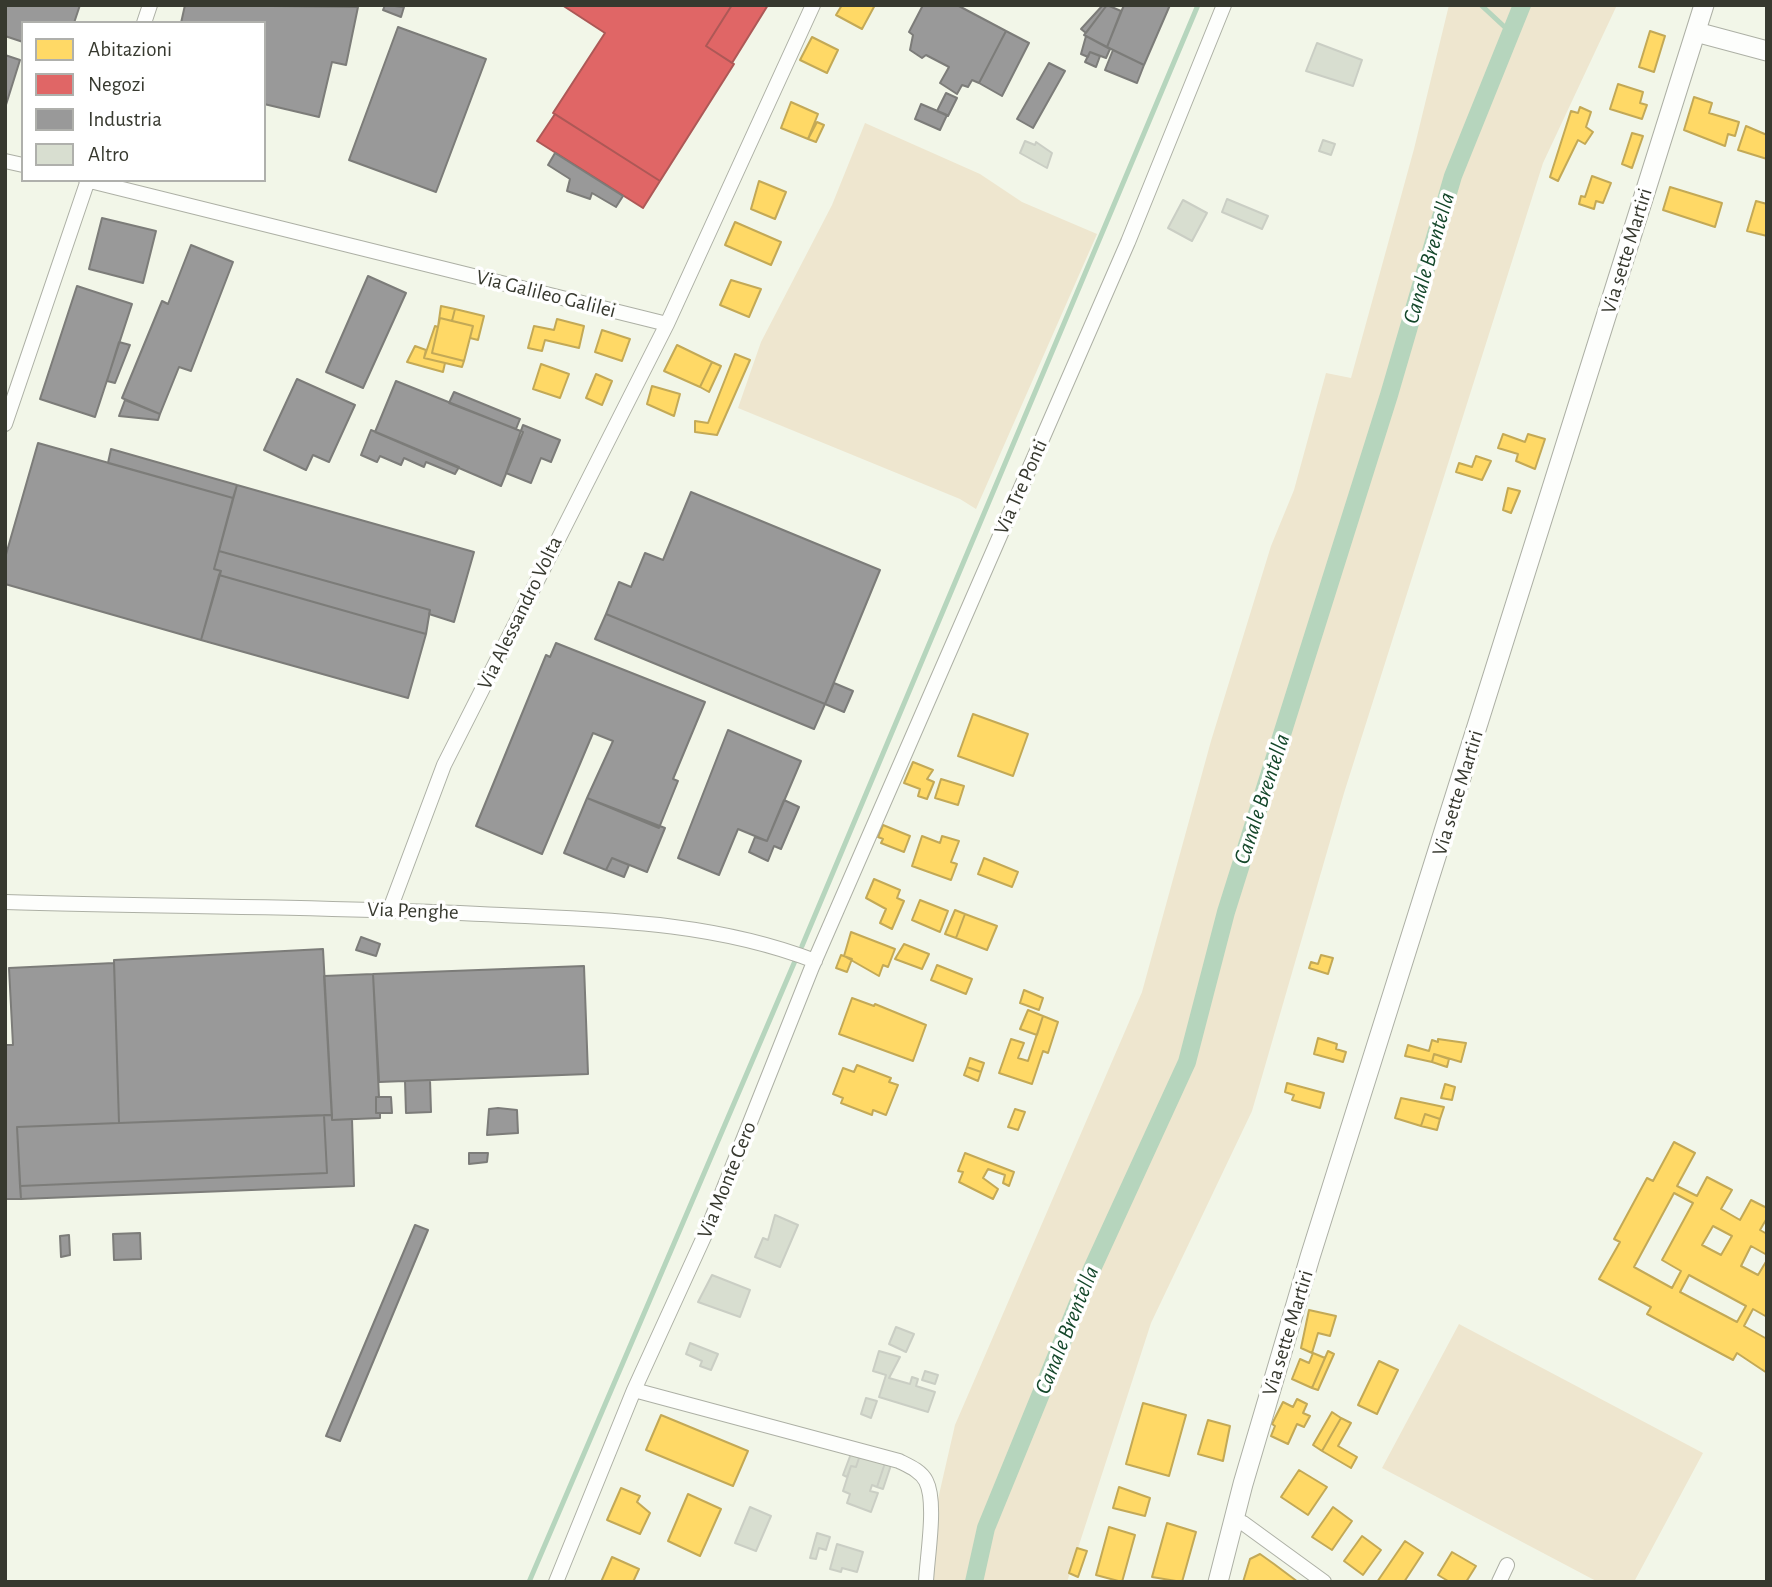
<!DOCTYPE html>
<html>
<head>
<meta charset="utf-8">
<style>
	body { margin:0 }
	#map { position:relative; width:1772px; height:1587px; overflow:hidden; background:#f2f6e8; font-family:"Alegreya Sans",sans-serif }
	canvas { display:block }
	.frame { position:absolute; inset:0; border:7px solid #37392f; pointer-events:none }
	.legend { position:absolute; left:21px; top:21px; width:245px; height:161px; box-sizing:border-box; background:#fff; border:2px solid #afb0ac; margin:0; padding:9px 12px; list-style:none; font-size:21px; color:#37392f }
	.legend li { display:flex; align-items:center; gap:14px; height:35px }
	.legend b { width:35px; border:2px solid #afb0ac }
</style>
</head>
<body>
<div id="map">
<canvas width="1772" height="1587"></canvas>
<div class="frame"></div>
<ul class="legend">
<li><b style="height:19px;background:#ffd966"></b>Abitazioni</li>
<li><b style="height:19px;background:#e06666"></b>Negozi</li>
<li><b style="height:19px;background:#999"></b>Industria</li>
<li><b style="height:19px;background:#d8ded0"></b>Altro</li>
</ul>
</div>
<script>
const c = document.querySelector('canvas').getContext('2d');
c.lineJoin = 'round';
function fill(path, color) { c.fillStyle = color; c.fill(path, 'evenodd'); }
function trace(path, color, width, dash) { c.strokeStyle = color; c.lineWidth = width; c.lineCap = dash ? 'butt' : 'round'; c.setLineDash(dash || []); c.stroke(path); }
function label(font, color, halo, rows, align = 'center') {
  c.font = font + ' "Alegreya Sans",sans-serif'; c.lineWidth = 7; c.setLineDash([]); c.textBaseline = 'middle'; c.strokeStyle = halo; c.fillStyle = color; for (const [text, x, y, turn = 0] of rows) {
    c.save(); c.translate(x, y); c.rotate((+turn || 0) * Math.PI / 180); c.textAlign = isNaN(turn) ? turn : align; if (halo) c.strokeText(text, 0, 0); c.fillText(text, 0, 0); c.restore();
  }
}
fill(new Path2D(`
	M1449,5H1617L1543,163L1344,793L1252,1111L1151,1323L1067,1582H919L955,1425L1142,992L1211,741L1271,546L1294,490L1326,373L1351,378L1414,149Z
	M865,123L980,174L1022,202L1097,234L976,509L960,499L738,408L761,342L832,205Z
	M1459,1324L1703,1453L1634,1582H1598L1382,1468Z`), '#eee6cf');
const homes = new Path2D(`
	M842,5H875L862,29L836,15Z
	M1650,31L1665,36L1654,72L1639,67Z
	M812,37L838,50L827,73L800,60Z
	M1618,84L1643,92L1640,103L1647,105L1642,119L1610,109Z
	M1694,97L1712,103L1709,113L1739,122L1735,136L1728,134L1725,146L1684,130Z
	M791,102L818,114L808,139L781,128Z
	M1580,107L1591,112L1586,127L1593,132L1585,144L1578,140L1558,181L1550,177L1571,111L1578,113Z
	M817,122L824,125L816,142L808,139Z
	M1746,126L1767,135V159L1738,150Z
	M1632,133L1643,136L1632,168L1622,164Z
	M1592,176L1611,183L1603,203L1596,201L1594,209L1579,204L1581,196L1585,197Z
	M759,181L786,192L775,219L751,209Z
	M1670,187L1722,203L1715,227L1663,210Z
	M1756,201L1767,204V236L1747,231Z
	M735,222L781,242L771,265L725,245Z
	M731,280L761,289L749,317L720,305Z
	M441,306L455,309L452,321L440,318L438,327Z
	M455,309L484,316L478,340L470,338L473,326L452,321Z
	M440,318L473,326L464,361L432,353Z
	M557,319L584,326L579,348L545,340L542,351L528,348L534,326L554,330Z
	M435,326L438,327L432,353L464,361L462,367L424,358Z
	M602,330L630,339L622,361L595,352Z
	M677,345L712,362L700,387L664,371Z
	M415,346L426,350L424,358L445,363L443,372L407,362Z
	M735,354L750,360L717,435L695,432V421L708,423Z
	M712,362L721,366L709,392L700,387Z
	M541,364L569,374L560,398L533,389Z
	M596,374L612,381L602,405L586,398Z
	M652,386L680,394L674,416L647,404Z
	M1503,434L1525,442L1528,434L1545,439L1535,469L1516,461L1518,454L1498,448Z
	M1476,456L1491,461L1482,480L1456,472L1459,463L1472,467Z
	M1508,488L1520,491L1511,513L1503,510Z
	M973,714L1028,734L1013,776L958,756Z
	M913,762L933,770L927,779L934,782L927,799L918,796L920,789L904,783Z
	M941,779L964,786L958,805L935,798Z
	M883,825L910,836L904,852L881,843L883,839L878,837Z
	M922,836L940,843L942,836L959,841L951,862L957,864L951,880L912,866Z
	M984,858L1018,872L1012,887L978,874Z
	M874,879L900,890L897,898L904,901L892,929L880,923L886,909L866,898Z
	M920,900L948,911L940,932L912,920Z
	M955,910L965,914L956,938L945,934Z
	M965,914L997,926L987,950L956,938Z
	M851,932L895,949L888,967L883,965L879,976L844,956Z
	M904,944L929,954L922,969L895,959Z
	M841,955L852,959L847,972L836,968Z
	M1321,955L1333,958L1328,974L1309,968L1311,962L1318,964Z
	M937,965L972,979L966,994L931,980Z
	M1024,990L1043,998L1039,1010L1020,1003Z
	M852,998L874,1006L875,1004L926,1025L913,1061L839,1034Z
	M1028,1010L1043,1016L1037,1035L1020,1029Z
	M1043,1016L1058,1022L1048,1053L1043,1051L1032,1084L999,1073L1011,1039L1024,1043L1018,1058L1028,1061Z
	M1318,1038L1337,1044L1336,1049L1346,1052L1343,1062L1314,1054Z
	M1438,1039L1466,1043L1461,1062L1434,1054L1432,1062L1405,1056L1408,1045L1429,1051L1432,1040L1438,1042Z
	M1434,1054L1449,1059L1447,1067L1432,1062Z
	M970,1058L984,1063L981,1072L967,1067Z
	M857,1065L891,1078L889,1082L898,1085L886,1115L873,1110L872,1115L841,1103L843,1098L833,1094L843,1068L854,1072Z
	M967,1067L981,1072L978,1081L964,1075Z
	M1287,1083L1324,1093L1320,1108L1292,1100L1294,1095L1285,1092Z
	M1445,1084L1455,1087L1452,1100L1441,1098Z
	M1401,1098L1444,1107L1440,1119L1425,1114L1421,1126L1395,1118Z
	M1015,1109L1025,1112L1018,1130L1008,1127Z
	M1425,1114L1440,1119L1437,1130L1421,1126Z
	M1674,1142L1695,1153L1677,1186L1697,1196L1707,1177L1732,1190L1721,1209L1740,1220L1751,1200L1767,1208V1218L1760,1230L1767,1234V1255L1751,1246L1741,1266L1758,1275L1767,1260V1317L1753,1309L1744,1326L1767,1339V1373L1737,1353L1733,1360L1647,1314L1651,1307L1599,1279L1620,1242L1614,1239L1647,1178L1653,1181ZM1674,1193L1693,1203L1662,1260L1681,1271L1672,1288L1634,1267ZM1713,1226L1732,1236L1721,1255L1702,1245ZM1689,1275L1746,1306L1737,1322L1680,1292Z
	M965,1153L1014,1172L1009,1186L1003,1183L1005,1175L988,1169L983,1178L998,1189L993,1199L959,1182L963,1172L958,1171Z
	M1309,1310L1336,1316L1330,1336L1318,1333L1312,1353L1301,1348Z
	M1328,1351L1334,1354L1318,1390L1312,1388Z
	M1313,1353L1325,1358L1312,1388L1292,1379L1300,1359L1309,1363Z
	M1379,1361L1398,1370L1377,1414L1358,1405Z
	M1297,1399L1307,1404L1303,1413L1310,1416L1304,1427L1297,1424L1288,1444L1271,1436L1275,1426L1272,1424L1283,1402L1293,1407Z
	M1143,1403L1186,1415L1169,1476L1126,1464Z
	M1332,1412L1341,1418L1322,1451L1313,1445Z
	M661,1415L748,1451L733,1486L646,1450Z
	M1341,1418L1351,1423L1338,1446L1357,1457L1351,1468L1322,1451Z
	M1208,1420L1230,1426L1223,1461L1198,1454Z
	M1299,1470L1327,1487L1308,1515L1281,1497Z
	M1119,1487L1150,1498L1145,1516L1113,1508Z
	M621,1488L640,1496L637,1502L650,1513L640,1534L607,1520Z
	M688,1494L721,1509L700,1556L668,1541Z
	M1333,1507L1352,1521L1332,1550L1312,1537Z
	M1167,1523L1196,1532L1182,1582L1152,1577Z
	M1109,1527L1135,1535L1122,1582L1096,1575Z
	M1362,1536L1381,1550L1363,1575L1344,1561Z
	M1405,1541L1423,1553L1404,1582H1377Z
	M1077,1548L1087,1551L1078,1577L1069,1573Z
	M1452,1552L1476,1566L1466,1582L1448,1581L1438,1575Z
	M1260,1554L1274,1564L1298,1582H1243L1250,1559Z
	M612,1557L639,1569L633,1582H601Z`);
fill(homes, '#ffd966');
trace(homes, '#c3a956', 2);
const shops = new Path2D(`
	M562,5H732L706,46L734,64L660,181L553,113L605,33Z
	M732,5H768L732,63L706,46Z
	M555,114L660,181L643,208L537,141Z`);
fill(shops, '#e06666');
trace(shops, '#ad5856', 2);
const industry = new Path2D(`
	M5,5H80L74,23H23V42L5,36Z
	M185,5L358,7L346,65L332,62L319,117L264,104V23H181Z
	M385,5L404,7L401,17L383,10Z
	M923,5H957L1006,31L979,83L972,80L968,87L962,85L957,94L940,83L949,67L926,55L922,58L910,50L913,35L909,32Z
	M1103,5H1107L1086,33L1081,29Z
	M1107,5L1121,11L1107,47L1084,35Z
	M1124,5H1170L1144,65L1107,47Z
	M398,27L486,59L436,192L349,160Z
	M1006,31L1029,43L1002,96L979,83Z
	M1086,36L1110,49L1106,58L1090,52L1088,57L1081,54Z
	M1113,50L1144,65L1137,83L1105,70Z
	M1090,52L1100,56L1096,67L1085,62Z
	M5,55L20,60L5,108Z
	M1049,63L1065,71L1033,128L1017,119Z
	M946,93L957,98L948,116L937,111Z
	M921,104L947,115L940,130L915,119Z
	M555,153L623,196L616,207L592,193L590,199L567,191L570,179L548,165Z
	M102,218L156,231L143,283L89,269Z
	M191,245L233,262L191,371L179,367L160,414L122,398L162,301L168,304Z
	M368,276L406,293L363,388L326,372Z
	M77,286L132,304L95,417L40,399Z
	M119,342L130,345L115,383L107,381Z
	M297,379L355,405L329,462L313,455L306,470L264,450Z
	M396,381L523,432L501,486L375,432Z
	M454,392L520,419L516,429L449,403Z
	M125,400L160,414L158,420L119,416Z
	M523,425L560,440L551,462L541,458L531,483L506,473Z
	M371,430L459,467L455,474L426,462L424,467L404,458L401,465L380,456L377,462L361,455Z
	M38,443L233,498L214,569L221,571L201,640L5,584V558Z
	M111,449L237,485L233,498L108,463Z
	M237,485L474,552L454,622L429,614L430,610L219,551Z
	M691,492L880,570L825,704L606,614L619,582L631,587L645,553L663,560Z
	M219,551L430,610L426,634L219,575L221,571L214,569Z
	M219,575L426,634L408,698L201,640Z
	M606,614L825,704L814,729L595,639Z
	M556,643L705,702L673,779L678,781L659,828L587,798L613,741L593,733L542,854L476,826L546,655L550,657Z
	M834,683L853,691L844,712L825,704Z
	M728,730L801,761L767,841L738,829L719,875L678,858Z
	M587,798L665,828L647,872L612,858L606,870L564,853Z
	M784,800L799,807L781,849L774,846L768,861L749,852L755,837L767,841Z
	M612,858L629,865L624,877L606,870Z
	M361,937L380,944L376,956L356,950Z
	M323,949L332,1115L119,1123L114,960Z
	M114,963L119,1123L17,1127L21,1199H5V1045H13L9,968Z
	M584,966L588,1074L379,1082L373,974Z
	M373,974L379,1097H376V1113H380V1118L332,1120L324,976Z
	M430,1080L431,1112L406,1113L405,1081Z
	M376,1097H391L392,1113H376Z
	M498,1108L517,1110L518,1133L487,1135L489,1109Z
	M324,1115L327,1173L20,1186L17,1127Z
	M324,1115H332V1120L352,1119L354,1186L21,1199L20,1186L327,1173Z
	M469,1153H488L487,1162L469,1164Z
	M415,1225L428,1230L340,1441L326,1436Z
	M140,1233L141,1259L114,1260L113,1234Z
	M69,1235L70,1255L61,1257L60,1236Z`);
fill(industry, '#999');
trace(industry, '#7c7c79', 2);
trace(new Path2D(`
	M1481,5L1509,31
	M802,946L1198,5
	M529,1582L795,961`), '#b6d5bd', 5);
trace(new Path2D(`
	M974,1582L986,1528L1092,1269L1187,1062L1226,912L1389,395L1453,176L1522,5`), '#b6d5bd', 18);
const building = new Path2D(`
	M1317,43L1362,60L1353,86L1306,71Z
	M1323,140L1335,144L1331,155L1319,151Z
	M1025,141L1035,145L1036,142L1052,153L1047,168L1020,153Z
	M1227,199L1268,216L1262,229L1222,212Z
	M1183,200L1207,213L1192,241L1168,228Z
	M775,1215L798,1225L780,1267L755,1257L763,1238L768,1240Z
	M712,1275L750,1290L740,1317L698,1302Z
	M896,1327L914,1334L906,1352L889,1344Z
	M690,1343L718,1354L711,1370L700,1366L702,1361L686,1354Z
	M879,1351L900,1357L889,1378L910,1384L912,1377L918,1379L916,1386L935,1392L928,1412L879,1397L886,1375L873,1371Z
	M925,1371L938,1375L935,1384L922,1380Z
	M866,1398L877,1401L871,1418L861,1414Z
	M852,1451L860,1455L856,1467L851,1466L847,1477L843,1475Z
	M860,1455L885,1463L877,1487L872,1485L870,1491L878,1493L871,1512L847,1503L850,1494L843,1491L851,1466L856,1467Z
	M885,1463L891,1465L883,1489L877,1487Z
	M750,1507L771,1516L756,1551L735,1543Z
	M817,1533L830,1537L826,1550L819,1548L816,1559L810,1558Z
	M837,1544L863,1552L857,1572L842,1568L841,1572L830,1569Z`);
fill(building, '#d8ded0');
trace(building, '#cacec4', 2);
const street = new Path2D(`
	M144,23L150,5
	M5,161L23,165
	M86,180L667,324
	M5,424L88,180
	M5,902C171,907 337,906 502,915C609,920 714,922 815,961
	M390,909L444,765L667,324L813,5
	M634,1390L899,1461C909,1466 921,1471 926,1481C937,1502 927,1557 926,1582
	M1233,1520L1243,1523L1324,1582
	M556,1582L634,1390L708,1228L812,967L1128,242L1224,5
	M1499,1582L1507,1565`);
const secondary = new Path2D(`
	M1696,32L1767,51
	M1218,1582L1243,1484L1310,1257L1704,5`);
trace(street, '#adb0a5', 16);
trace(secondary, '#adb0a5', 21);
trace(street, '#fdfefc', 14);
trace(secondary, '#fdfefc', 19);
label('21px', '#37392f', '#fff', [
	["Via sette Martiri",1627,251,-73],
	["Via Galileo Galilei",546,294,14],
	["Via Tre Ponti",1021,487,-66],
	["Via Alessandro Volta",520,613,-64],
	["Via sette Martiri",1458,793,-73],
	["Via Penghe",413,911,2],
	["Via Monte Cero",727,1180,-68],
	["Via sette Martiri",1288,1333,-73]
]);
label('italic 23px', '#14472a', '#fff', [
	["Canale Brentella",1429,258,-74],
	["Canale Brentella",1262,799,-72],
	["Canale Brentella",1067,1330,-68]
]);
</script>
</body>
</html>
